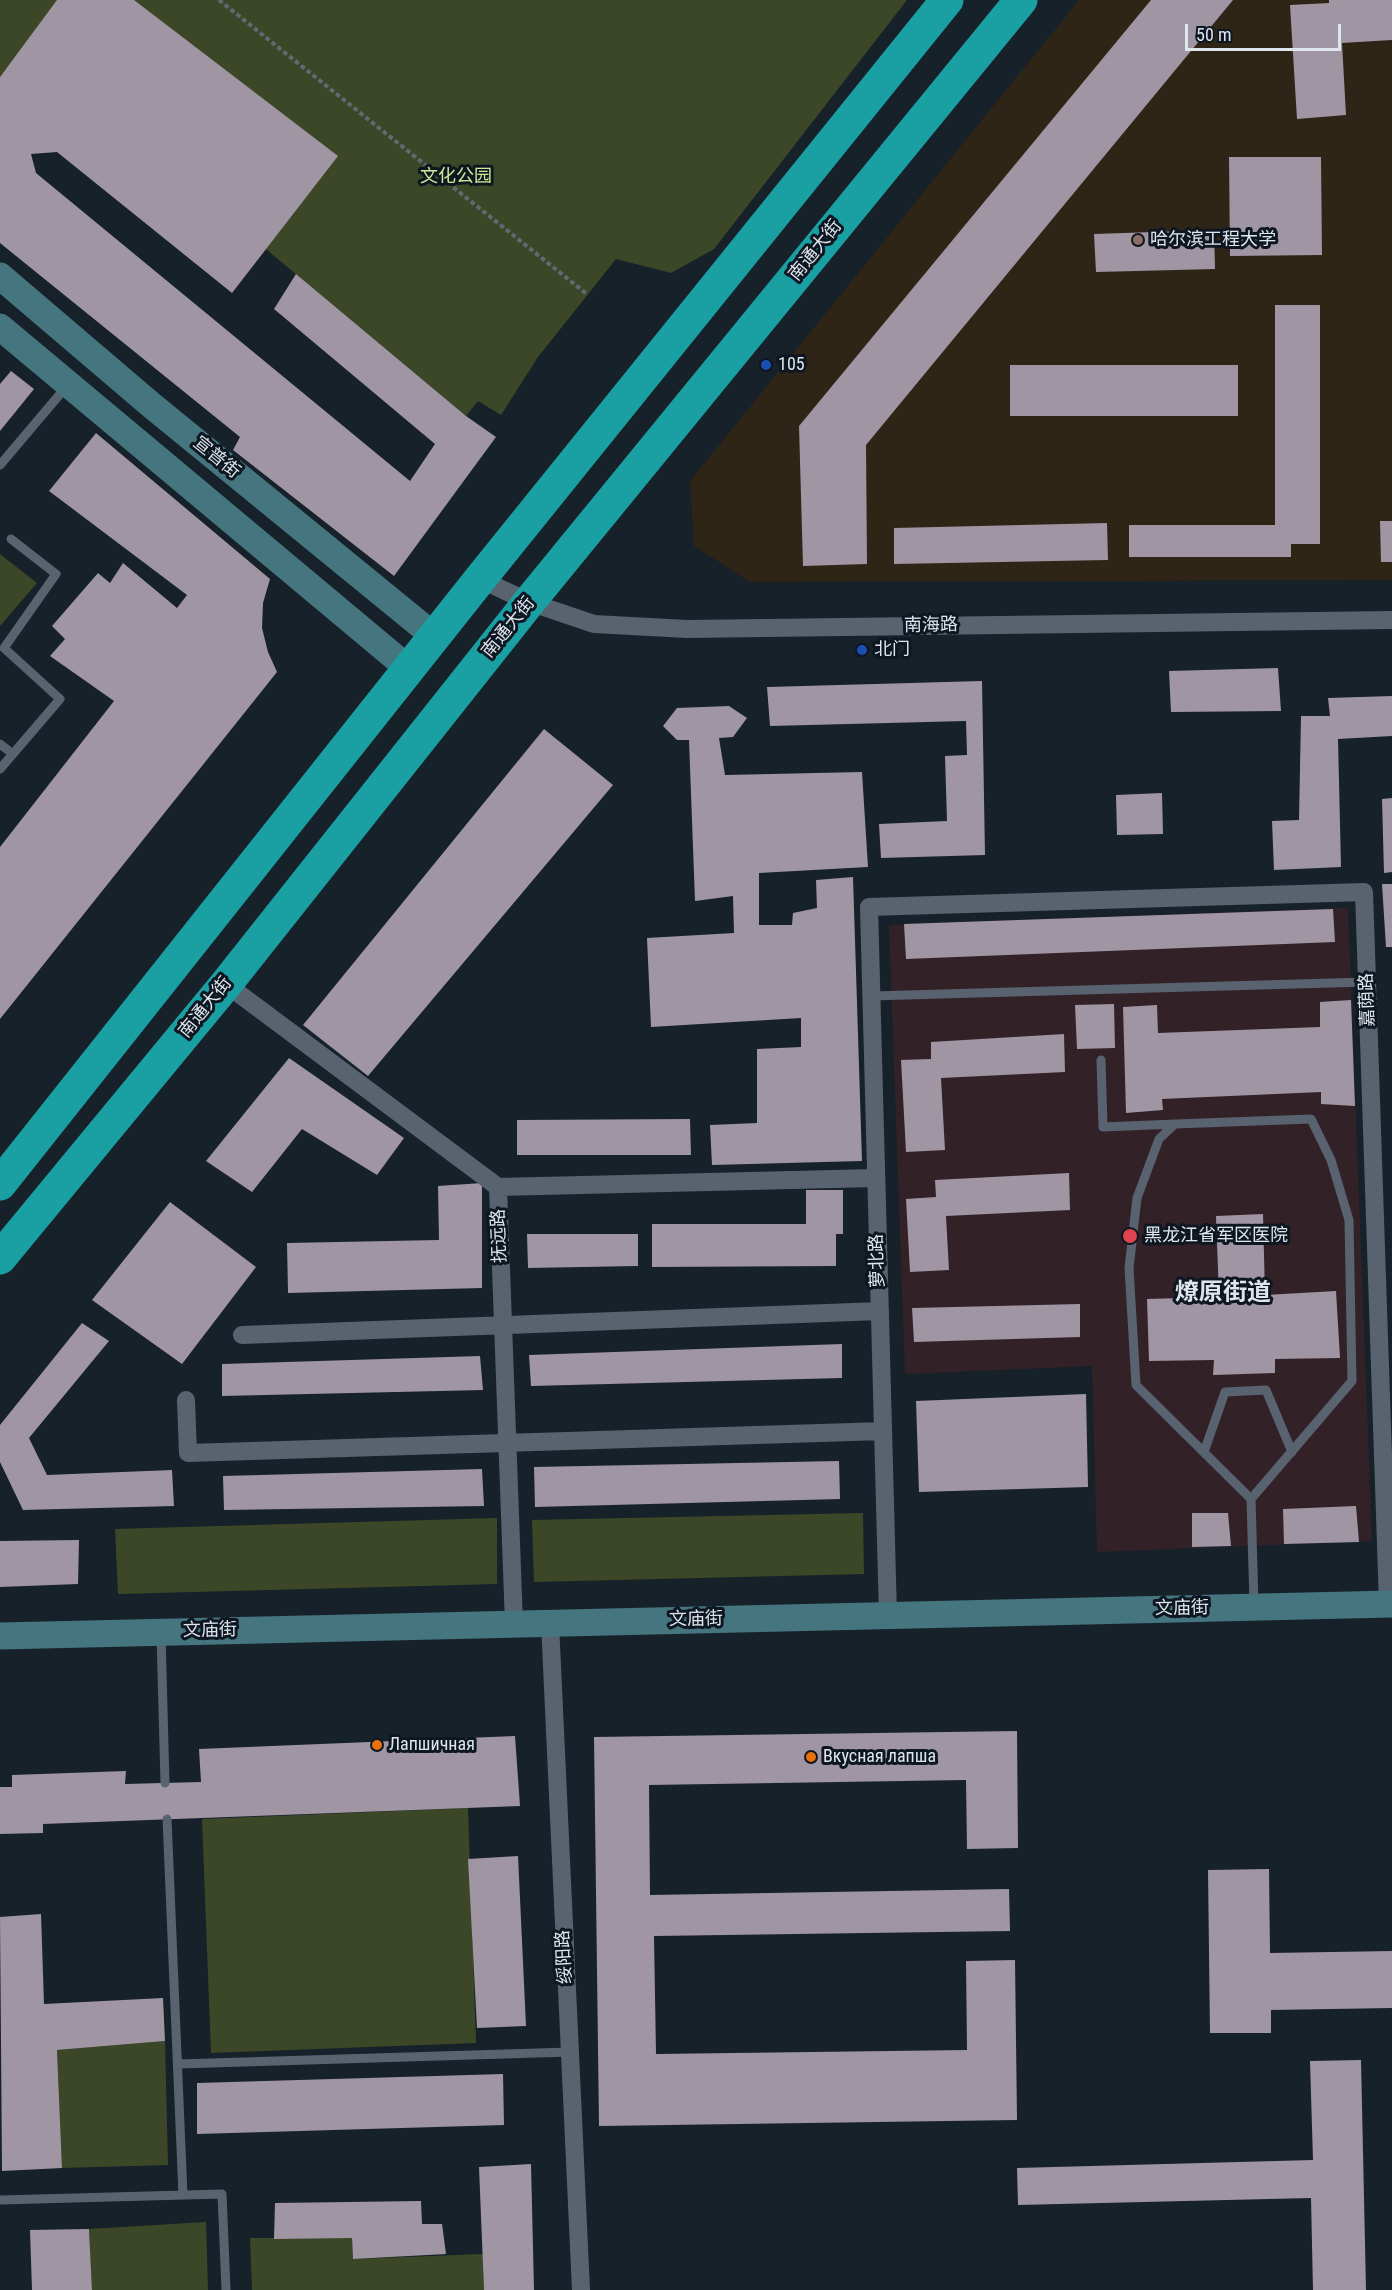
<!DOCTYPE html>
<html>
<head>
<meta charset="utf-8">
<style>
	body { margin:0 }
	#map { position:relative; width:1392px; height:2290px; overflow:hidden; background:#17212a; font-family:"Roboto Condensed",sans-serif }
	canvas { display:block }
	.scale { position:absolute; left:1185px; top:24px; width:156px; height:27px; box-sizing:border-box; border:3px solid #dee5ec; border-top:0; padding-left:8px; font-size:18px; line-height:21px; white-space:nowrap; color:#dee5ec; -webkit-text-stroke:4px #0e1721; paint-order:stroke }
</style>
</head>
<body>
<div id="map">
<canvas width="1392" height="2290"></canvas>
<div class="scale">50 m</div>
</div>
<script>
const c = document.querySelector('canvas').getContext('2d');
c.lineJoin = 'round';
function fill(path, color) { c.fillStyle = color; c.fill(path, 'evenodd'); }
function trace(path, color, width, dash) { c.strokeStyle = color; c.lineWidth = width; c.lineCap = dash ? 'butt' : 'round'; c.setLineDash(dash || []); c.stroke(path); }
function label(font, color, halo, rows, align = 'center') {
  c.font = font + ' "Roboto Condensed","Noto Sans SC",sans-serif'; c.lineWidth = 6; c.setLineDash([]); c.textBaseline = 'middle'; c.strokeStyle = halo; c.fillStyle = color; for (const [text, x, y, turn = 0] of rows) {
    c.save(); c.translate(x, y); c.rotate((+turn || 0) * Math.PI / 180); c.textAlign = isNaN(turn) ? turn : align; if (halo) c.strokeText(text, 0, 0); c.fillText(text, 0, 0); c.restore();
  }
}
fill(new Path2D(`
	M1079,0H1392V580L750,582L694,546L690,481Z`), '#2f2516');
fill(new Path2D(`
	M1348,908L1372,1541L1097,1552L1092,1366L905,1374L889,925Z`), '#332128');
fill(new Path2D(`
	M0,0H907L714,249L671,273L616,259L538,357L501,415L478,401L466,416L267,250L15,58L0,77Z
	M0,554L37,583L0,626Z
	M863,1513L864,1574L534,1582L532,1520Z
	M497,1518V1584L118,1594L115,1529Z
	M468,1808L476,2043L211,2053L202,1819Z
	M165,2041L168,2165L62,2168L57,2050Z
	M206,2222L208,2290H92L89,2229Z
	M250,2238H352L353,2259L483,2254L484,2290H252Z`), '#3c4727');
fill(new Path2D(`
	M57,0H134L338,156L232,293L57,152L31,154L36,173L410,481L435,444L274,309L296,274L466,416L496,437L394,576L233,450L240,437L0,243V77Z
	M1151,0H1233L866,445L867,564L803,566L799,426Z
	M1329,0H1392V40L1342,43L1346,115L1297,119L1290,5L1329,3Z
	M1229,157H1321L1322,255L1230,256Z
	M1214,230L1215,269L1096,272L1094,234Z
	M1275,305H1320V544H1291V557H1129V525H1275Z
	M1010,365H1238V416H1010Z
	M11,371L34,389L0,431V384Z
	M96,433L270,579L263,603L262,628L268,652L277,672L0,1019V847L114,701L50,656L65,639L52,626L98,573L110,583L123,563L177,608L187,595L49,491Z
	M1380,521H1392V562H1381Z
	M1107,523L1108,560L894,564V528Z
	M1278,668L1281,711L1171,712L1169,671Z
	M982,681L985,855L881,858L879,824L947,821L945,756L967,755L966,721L770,726L767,687Z
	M1392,696V736L1338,739L1341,867L1274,870L1272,821L1299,820L1301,716H1330L1328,698Z
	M729,706L747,718L733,737L719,738L725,775L862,772L868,867L759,873V925H792L793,913L817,908L816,880L853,877L862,1161L712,1165L710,1125L757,1123V1049L801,1047V1018L651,1027L647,938L734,933L733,896L695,901L689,740H677L663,726L677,708Z
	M544,729L613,785L368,1076L303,1025Z
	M1162,793L1163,834L1117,835L1116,795Z
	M1392,798V872L1384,873L1382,799Z
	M1382,884H1392V947H1386Z
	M1333,909L1335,942L906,959L904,924Z
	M1351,1000L1355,1106L1321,1104V1092L1162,1099L1163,1110L1126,1113L1123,1007L1157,1005L1158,1033L1320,1027V1002Z
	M1114,1004L1115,1048L1077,1049L1075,1005Z
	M1064,1034L1065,1072L941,1078L945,1150L906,1152L901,1060L931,1059V1042Z
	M289,1058L404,1138L377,1175L302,1129L252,1192L206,1161Z
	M690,1119L691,1155H517V1120Z
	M1069,1173L1070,1210L946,1216L949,1270L910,1272L906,1199L936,1197L935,1180Z
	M482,1183V1288L288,1293L287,1243L439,1240L438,1186Z
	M806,1190H843V1234H836V1266L652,1267V1224H806Z
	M170,1202L256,1267L182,1364L92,1300Z
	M1263,1214L1265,1295L1336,1291L1340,1358L1275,1359V1373L1213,1375L1214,1360L1149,1361L1147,1299L1219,1297L1216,1216Z
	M527,1234H638V1266L528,1268Z
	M1080,1304V1337L914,1342L912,1308Z
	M82,1323L109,1341L29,1438L47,1475L172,1470L174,1506L23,1510L0,1462V1425Z
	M842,1344V1378L531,1386L529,1355Z
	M480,1356L483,1390L222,1396V1364Z
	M1086,1394L1088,1487L919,1492L916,1401Z
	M839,1461L840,1499L535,1507L534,1467Z
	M482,1469L484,1506L224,1510L223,1476Z
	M1356,1506L1359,1542L1284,1544L1283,1509Z
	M1192,1513H1228L1231,1546L1192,1547Z
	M79,1540L78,1584L0,1587V1541Z
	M1017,1731L1018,1848L967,1849L966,1780L649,1785L650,1895L1009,1889L1010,1931L654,1936L656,2054L967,2050L966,1961L1015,1960L1017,2120L599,2126L594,1737Z
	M515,1736L520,1806L43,1824V1833L0,1834V1787H12V1775L126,1771L125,1784L201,1782L199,1749Z
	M518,1856L526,2026L477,2028L468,1859Z
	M1269,1869L1270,1953L1392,1951V2008L1271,2010V2033H1210L1208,1870Z
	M41,1914L44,2004L163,1998L165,2041L57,2050L62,2168L2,2171L0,1917Z
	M1361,2060L1366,2290H1313L1311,2198L1018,2205L1017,2168L1313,2160L1310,2061Z
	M503,2074L504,2125L197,2134V2083Z
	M531,2164L534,2290H484L479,2167Z
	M421,2201L422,2224H442L446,2254L353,2259L352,2238L274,2239L275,2203Z
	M89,2229L92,2290H32L30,2230Z`), '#a095a3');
trace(new Path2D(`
	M219,0L588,295`), '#616a72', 4, [4.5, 3]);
trace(new Path2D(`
	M0,465L66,387
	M0,744L13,754
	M0,769L60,699L4,648L56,574L11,539
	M871,996L1367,982
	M1101,1060L1103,1127L1175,1124
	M1204,1452L1225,1392L1266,1390L1292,1452
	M1251,1499L1352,1381L1349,1220L1331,1160L1311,1119L1175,1124L1159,1139L1137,1198L1129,1268L1136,1385L1251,1499L1254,1604
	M161,1635L165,1783
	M167,1819L183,2195
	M178,2064L570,2052
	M0,2200L222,2194L226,2290`), '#58636f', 9);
trace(new Path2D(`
	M480,579L529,602L594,624L687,629L1392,620
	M226,984L498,1187L514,1624
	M498,1187L876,1178
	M242,1335L880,1311
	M186,1400L188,1453L883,1431
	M888,1615L869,907L1364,892L1388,1604
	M550,1623L581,2290`), '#58636f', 18);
trace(new Path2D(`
	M0,276L150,404L434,636
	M0,327L409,669
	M0,1636L1392,1604`), '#45757f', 27);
trace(new Path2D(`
	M0,1184L480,579L947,0
	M0,1258L226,984L529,602L1021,0`), '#1a9fa3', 33);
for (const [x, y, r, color] of [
	[1138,240,6,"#8d6e63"],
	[766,365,6,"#1a4fb4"],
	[862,650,6,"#1a4fb4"],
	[1130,1236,8,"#e0444e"],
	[377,1745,6,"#e8710a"],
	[811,1757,6,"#e8710a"]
]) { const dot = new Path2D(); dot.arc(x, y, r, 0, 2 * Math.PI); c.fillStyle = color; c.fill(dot); trace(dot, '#0e1721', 2); }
label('18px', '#cbe997', '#0e1721', [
	["文化公园",456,177]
]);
label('18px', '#dee5ec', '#0e1721', [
	["哈尔滨工程大学",1150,240],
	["105",778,365],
	["北门",874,650],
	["黑龙江省军区医院",1144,1236],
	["Лапшичная",389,1745],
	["Вкусная лапша",823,1757]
], 'left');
label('18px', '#dee5ec', '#0e1721', [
	["南通大街",816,251,-51],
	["宣普街",216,458,39],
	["南海路",931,626,-1],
	["南通大街",509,628,-51],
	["嘉荫路",1368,1000,-92],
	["南通大街",206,1008,-51],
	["抚远路",500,1236,-92],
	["萝北路",878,1261,-92],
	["文庙街",1182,1609,-1],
	["文庙街",696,1620,-1],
	["文庙街",210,1631,-1],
	["绥阳路",565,1957,-93]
]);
label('bold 24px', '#dee5ec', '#0e1721', [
	["燎原街道",1223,1294]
]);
</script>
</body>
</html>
